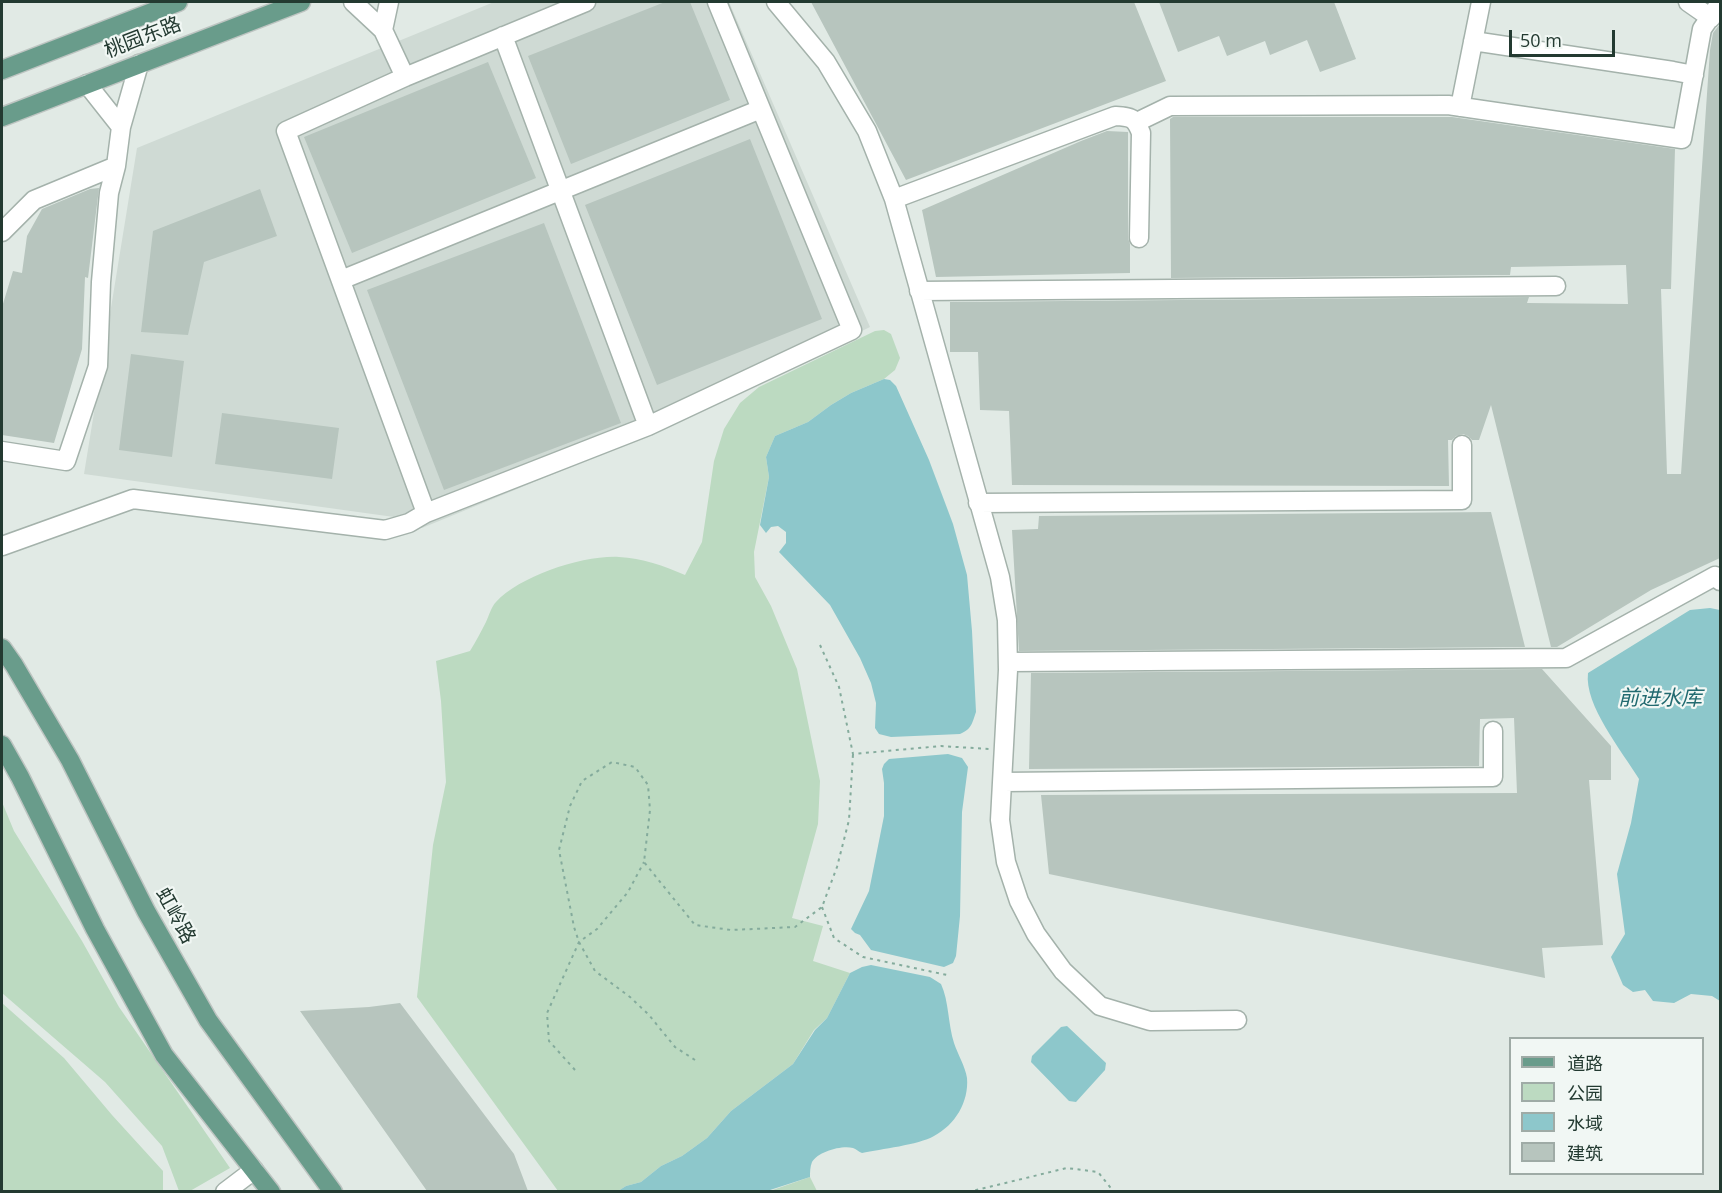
<!DOCTYPE html>
<html>
<head>
<meta charset="utf-8">
<style>
	body { margin:0 }
	#map { position:relative; width:1722px; height:1193px; overflow:hidden; background:#e1eae5; font-family:"Open Sans","Noto Sans SC",sans-serif }
	canvas { display:block }
	.frame { position:absolute; inset:0; border:3px solid #233a31; pointer-events:none }
	.legend { position:absolute; left:1509px; top:1037px; width:195px; height:138px; box-sizing:border-box; background:#f1f7f4; border:2px solid #9faba6; margin:0; padding:8px 10px; list-style:none; font-size:18px; color:#233a31 }
	.legend li { display:flex; align-items:center; gap:12px; height:30px }
	.legend b { width:30px; border:2px solid #9faba6 }
	.scale { position:absolute; left:1509px; top:30px; width:106px; height:27px; box-sizing:border-box; border:3px solid #233a31; border-top:0; padding-left:8px; font-size:18px; line-height:21px; white-space:nowrap; color:#233a31; -webkit-text-stroke:4px #f1f7f4; paint-order:stroke }
</style>
</head>
<body>
<div id="map">
<canvas width="1722" height="1193"></canvas>
<div class="frame"></div>
<ul class="legend">
<li><b style="height:8px;background:#699c8b"></b>道路</li>
<li><b style="height:16px;background:#bcdac1"></b>公园</li>
<li><b style="height:16px;background:#8dc7cb"></b>水域</li>
<li><b style="height:16px;background:#b7c5be"></b>建筑</li>
</ul>
<div class="scale">50 m</div>
</div>
<script>
const c = document.querySelector('canvas').getContext('2d');
c.lineJoin = 'round';
function fill(path, color) { c.fillStyle = color; c.fill(path, 'evenodd'); }
function trace(path, color, width, dash) { c.strokeStyle = color; c.lineWidth = width; c.lineCap = dash ? 'butt' : 'round'; c.setLineDash(dash || []); c.stroke(path); }
function label(font, color, halo, rows, align = 'center') {
  c.font = font + ' "Open Sans","Noto Sans SC",sans-serif'; c.lineWidth = 4.5; c.setLineDash([]); c.textBaseline = 'middle'; c.strokeStyle = halo; c.fillStyle = color; for (const [text, x, y, turn = 0] of rows) {
    c.save(); c.translate(x, y); c.rotate((+turn || 0) * Math.PI / 180); c.textAlign = isNaN(turn) ? turn : align; if (halo) c.strokeText(text, 0, 0); c.fillText(text, 0, 0); c.restore();
  }
}
fill(new Path2D(`
	M494,2H729L870,327L661,430L422,528L394,517L84,474L137,148Z`), '#cfdad4');
fill(new Path2D(`
	M884,330L891,334L900,358L895,370L884,379L851,393L831,405L808,422L775,436L766,457L769,477L754,552L755,577L771,606L797,669L820,781L818,824L792,918L823,926L813,961L850,973L827,1018L814,1030L793,1064L731,1111L707,1138L682,1156L661,1166L641,1182L626,1186L618,1191H558L417,997L433,845L446,782L441,701L436,661L470,651C476,641 481,632 486,622C489,616 491,607 496,602C520,576 583,555 619,557C642,558 664,566 685,575L702,542L714,461L724,429L740,403L759,387L875,331Z
	M2,802L14,831L82,941L119,1007L230,1168L190,1191H179L162,1146L105,1082L2,993Z
	M2,1003L64,1058L112,1115L163,1171V1191H2Z
	M810,1177L817,1191L767,1192Z`), '#bcdac1');
fill(new Path2D(`
	M884,379L890,380L896,386L929,460L953,524L967,575L972,631L976,712C972,723 972,729 960,734L891,737L879,734L875,728L876,703L871,683L860,658L830,605L779,552L786,543V532L778,526L771,527L766,533L760,525L769,477L766,457L775,436L808,422L831,405L851,393Z
	M1710,608L1720,610V1001L1712,996L1691,994L1674,1003L1653,1001L1645,990L1633,992L1623,985L1611,957L1625,934L1617,874L1631,823L1639,779C1622,751 1584,705 1588,673L1690,610Z
	M948,754L962,758L968,767L962,812L960,916L956,956L953,963L944,967L871,950L860,935L855,933L851,929L869,891L884,816V783L882,769L884,764L889,759Z
	M871,965L930,977L941,984C949,1001 948,1025 954,1043C958,1055 965,1066 967,1078C969,1102 955,1125 934,1136C918,1145 881,1149 862,1153C859,1152 856,1149 853,1148C841,1145 818,1152 812,1162C810,1167 810,1172 810,1177L767,1191H618L626,1186L641,1182L661,1166L682,1156L707,1138L731,1111L793,1064L815,1030L827,1018L850,973L862,967Z
	M1067,1026L1106,1063L1105,1070L1076,1102L1069,1101L1031,1062L1032,1056L1061,1027Z`), '#8dc7cb');
fill(new Path2D(`
	M665,2H690L730,100L571,164L528,56Z
	M811,2H1134L1166,81L906,180Z
	M1159,2H1334L1356,59L1320,72L1307,40L1270,55L1265,41L1227,56L1219,36L1178,52Z
	M1720,24V558L1651,590L1557,647H1551L1491,405L1479,440H1472L1468,436L1463,434L1456,436L1452,440H1448L1449,486L1012,485L1009,411L980,410L978,352H950V302L1529,297L1527,303L1628,304L1626,265L1511,267L1510,275L1171,278L1170,119L1173,117H1452L1675,149L1671,289H1661L1667,474H1681L1710,50L1713,33Z
	M488,62L536,178L352,253L304,137Z
	M1107,131L1128,132V238L1130,244V273L936,277L922,210L1081,141Z
	M750,139L822,319L657,385L585,205Z
	M99,188L88,278L85,277L82,349L54,443L2,435V307L13,271L22,273L27,236L42,209L90,189Z
	M260,189L277,236L204,262L188,335L141,332L153,231Z
	M544,223L621,423L444,490L367,290Z
	M131,354L184,361L172,457L119,450Z
	M222,413L339,428L332,479L215,464Z
	M1491,512L1525,647L1019,651L1012,530L1038,529L1039,516Z
	M1542,669L1611,746V780H1589L1603,945L1542,948L1545,978L1049,874L1041,795L1517,793L1514,718L1480,719L1479,766L1029,769L1031,673Z
	M400,1003L514,1154L528,1191H427L300,1011L369,1007Z`), '#b7c5be');
const minor = new Path2D(`
	M353,2L383,30L389,2
	M586,2L405,77L286,131L426,513L648,426L852,330L717,2
	M776,2L826,62L867,131L894,199L1000,577L1007,620L1008,670L1000,820L1006,862L1019,901L1036,934L1063,971L1100,1006L1150,1021L1237,1020
	M1688,2L1711,18
	M383,30L405,77
	M503,36L648,426
	M1473,41L1673,71L1694,75
	M87,84L121,127
	M1460,107L1481,2
	M1137,122L1170,106L1448,105L1682,139L1702,29L1720,3
	M894,199L1115,116C1131,117 1135,117 1141,133L1139,238
	M2,232L34,200L116,166L121,127L139,64
	M341,280L761,109
	M919,291L1556,286
	M2,451L66,461L98,366L101,282L109,193L116,166
	M978,503L1462,500V445
	M2,546L133,499L385,530L409,523L426,513
	M1008,662L1566,658L1715,576L1720,581
	M1003,782L1493,777V731
	M225,1192L254,1170`);
const major = new Path2D(`
	M2,70L178,2
	M2,117L301,2
	M2,648L14,665L70,760L146,911L208,1020L333,1192
	M2,745L20,777L95,929L164,1055L271,1192`);
trace(minor, '#a4b2ab', 21);
trace(major, '#bdc4c1', 21);
trace(new Path2D(`
	M820,645L839,687L853,754L941,746L989,749
	M822,907L834,938L863,957L947,975
	M695,1060L675,1047L649,1015L630,997L595,971L579,942L574,927L559,850L570,806L582,781L612,762L635,767L648,785L650,810L644,862L695,925L731,930L795,927L822,907L837,867L849,820L853,754
	M575,1070L549,1041L547,1013L579,942L597,929L628,892L644,862
	M968,1192L1067,1168L1098,1172L1114,1192`), '#84ab9c', 2, [3, 4.5]);
trace(minor, '#fff', 18);
trace(major, '#699c8b', 18);
label('20px', '#233a31', '#f1f7f4', [
	["桃园东路",143,38,-21],
	["虹岭路",175,916,61]
]);
label('italic 21px', '#226a70', '#f1f7f4', [
	["前进水库",1660,699]
]);
</script>
</body>
</html>
